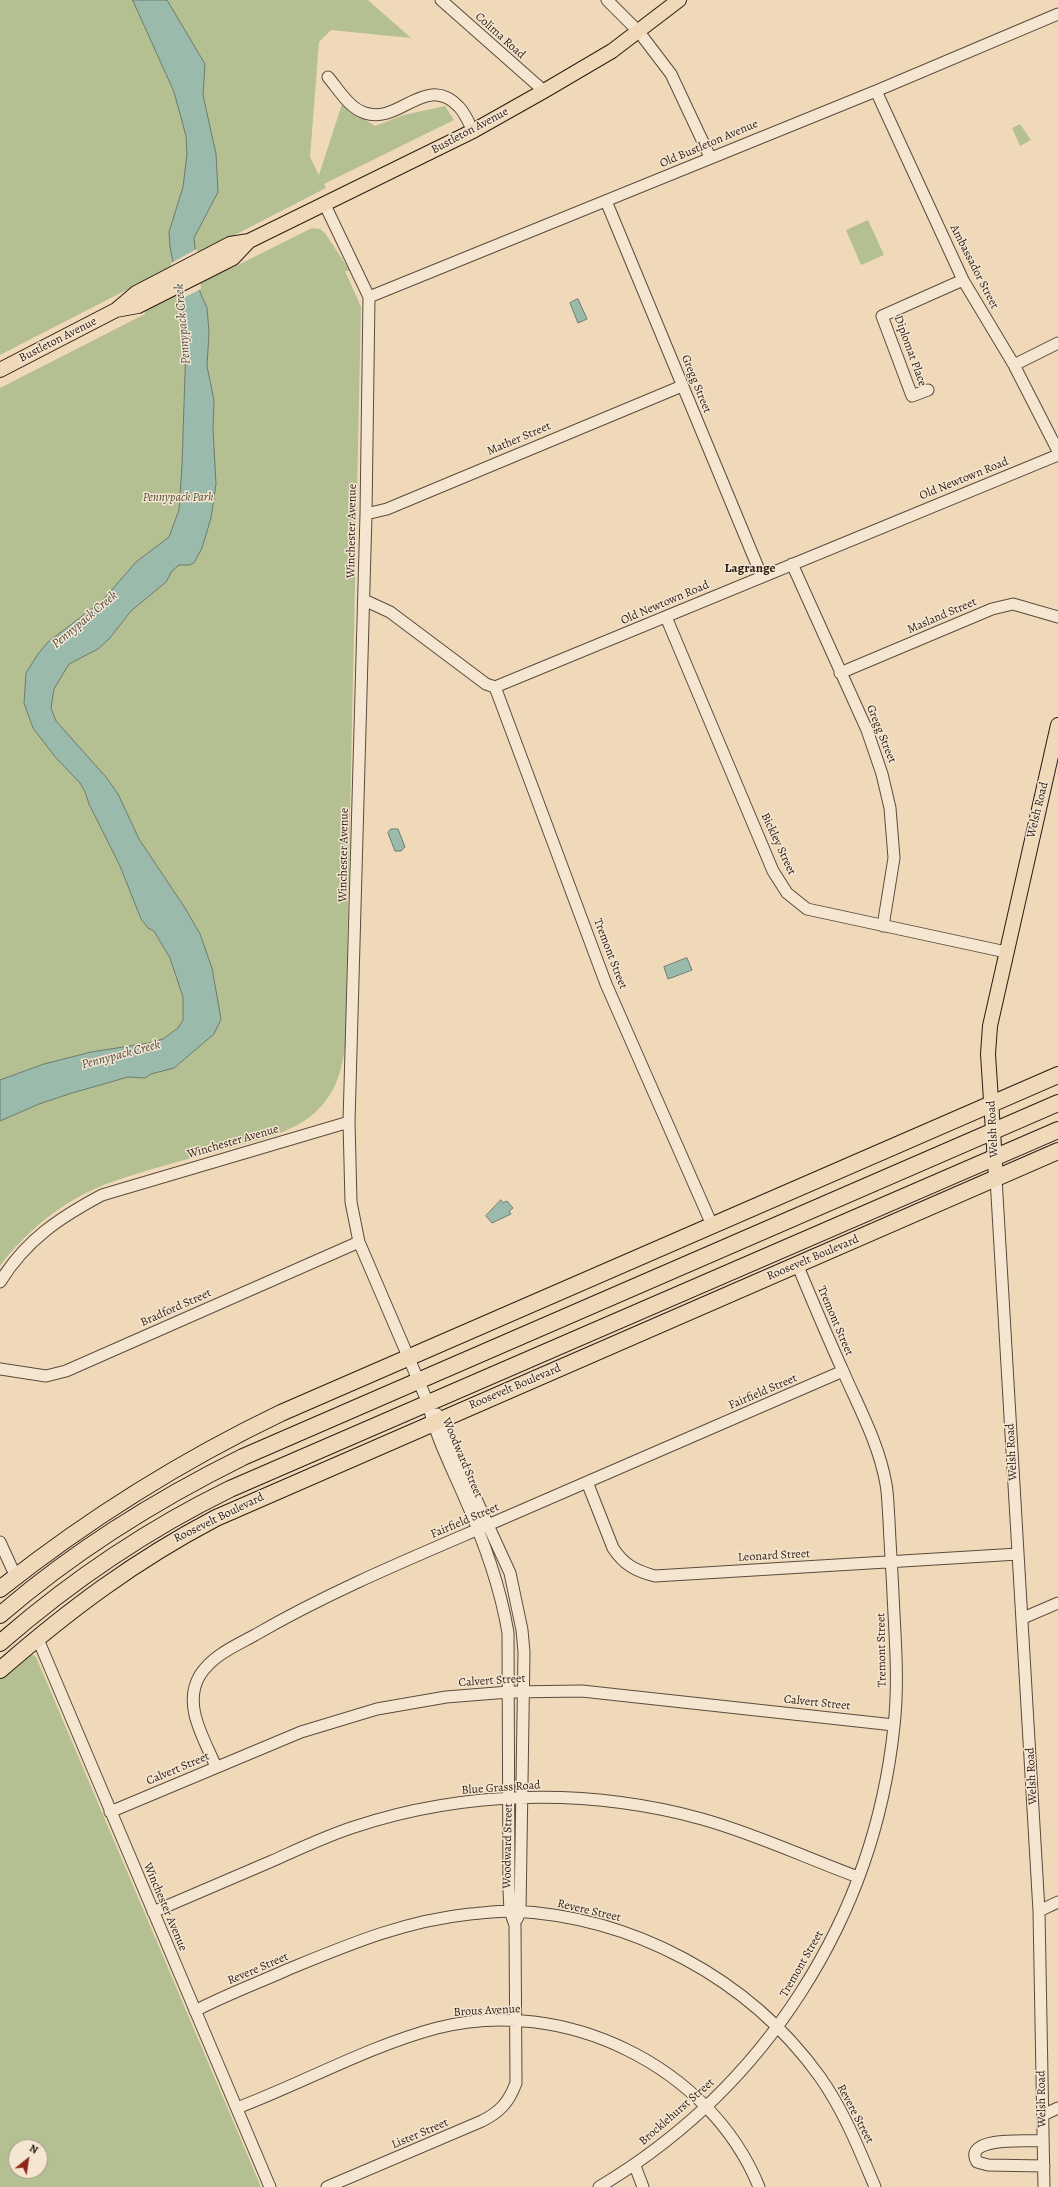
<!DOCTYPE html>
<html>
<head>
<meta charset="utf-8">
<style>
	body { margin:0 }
	#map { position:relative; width:1058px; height:2187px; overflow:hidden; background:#efd9b9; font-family:Alegreya,serif }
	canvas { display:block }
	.north { position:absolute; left:8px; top:2139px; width:40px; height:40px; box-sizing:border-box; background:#f5e6d2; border:1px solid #a49586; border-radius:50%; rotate:30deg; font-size:11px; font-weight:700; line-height:16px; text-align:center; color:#2a1c13 }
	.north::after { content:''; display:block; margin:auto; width:14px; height:18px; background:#8f2418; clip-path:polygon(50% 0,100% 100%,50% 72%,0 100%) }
</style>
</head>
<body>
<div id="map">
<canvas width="1058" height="2187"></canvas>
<div class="north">N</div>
</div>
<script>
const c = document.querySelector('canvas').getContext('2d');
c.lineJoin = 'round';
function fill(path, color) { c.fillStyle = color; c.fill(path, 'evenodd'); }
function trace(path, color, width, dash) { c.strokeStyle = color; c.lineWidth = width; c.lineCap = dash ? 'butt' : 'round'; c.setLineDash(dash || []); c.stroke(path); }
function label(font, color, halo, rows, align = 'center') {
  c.font = font + ' Alegreya,serif'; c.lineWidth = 3; c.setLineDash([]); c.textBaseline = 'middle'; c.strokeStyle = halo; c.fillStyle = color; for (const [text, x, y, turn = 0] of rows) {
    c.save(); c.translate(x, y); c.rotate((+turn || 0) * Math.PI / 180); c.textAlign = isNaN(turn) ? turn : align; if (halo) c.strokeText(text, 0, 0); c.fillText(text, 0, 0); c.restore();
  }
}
fill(new Path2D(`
	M0,0H368L411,38L331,30L319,42L310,157L319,175L342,104L375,126L404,115L445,106L454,120L324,184L326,188L223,241L230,269L312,228L320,229L325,233L350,271H345L361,307L345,1047C342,1067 338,1086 324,1103C300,1133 260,1139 225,1149C185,1160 144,1170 106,1184C63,1201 27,1230 0,1266V388L145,314L138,284L0,355Z
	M1020,124L1031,140L1020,146L1012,128Z
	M868,220L884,255L861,265L846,230Z
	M32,1654L36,1657L261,2187H0V1679L28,1655ZM16,2147H40V2171H16Z`), '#b5c092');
const water = new Path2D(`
	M133,0H167L205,64L203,95L216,154L218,192L194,238L200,292L207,308L209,332L207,366L214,400L213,429L216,484L211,518L202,548L194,563L189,565H179L172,571L166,582L131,611L109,639L98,649L69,664L54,689L51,708L56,721L106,777L118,794L139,839L185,908L200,934L212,968L221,1019L214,1034L174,1068L151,1074L145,1078L128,1077L72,1093L39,1104L0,1121V1080L44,1064L91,1052L149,1043L163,1039L178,1028L183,1020V997L170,958L154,931L148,928L141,919L120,866L89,804L85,792L80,783L56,758L33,728L24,703L26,673L38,654L48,642L102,601L136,562L169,537L179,510L182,465L186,344L184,315L170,247L169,232L183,187L187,154L186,136L174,92Z
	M578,299L587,319L578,323L570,303Z
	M391,829H398L405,847L401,851H395L388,833Z
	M687,958L692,970L668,979L664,967Z
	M501,1200L503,1203L507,1201L513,1208L509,1211L511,1214L492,1223L486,1216Z`);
fill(water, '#9abaac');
trace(water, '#6d7b6f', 1);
fill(new Path2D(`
	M197,249L201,289L179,300L171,263Z`), '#efd9b9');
const minor = new Path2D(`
	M441,0L544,91
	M607,0L639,32L671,74L710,157
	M328,77C339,90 349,108 365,113C399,125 426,72 459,107C465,113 469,123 473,131
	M876,91L963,280L1014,365L1058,451
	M606,201L762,577
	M325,205L369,297L366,514L349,1122L351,1202L359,1242L428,1403C435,1435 450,1464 463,1494C483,1539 500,1584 508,1633L509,1890L510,1911L515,1925L516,2083C509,2102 500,2112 482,2121L327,2187
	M369,297L876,91L1058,14
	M1014,365L1058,343
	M928,390L912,396L882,316L963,280
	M366,514L387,509L682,386
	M792,564L867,730L882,774L890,808L894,858L883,926
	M364,600L390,612L486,684L495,687L1058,455
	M666,617L773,871L787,893L807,909L1006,952
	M840,673L992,609L1013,604L1058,617
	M495,687L606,984L712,1225
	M996,1178L1039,1911L1044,2187
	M0,1282C26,1240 59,1218 102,1195L349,1122
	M0,1369L46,1376L66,1371L359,1242
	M437,1414L510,1573L522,1630L524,1652L520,1912L517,1919
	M587,1482L613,1548C624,1565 636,1571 655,1576L1018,1554
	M0,1542L16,1577
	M1023,1618L1058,1603
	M37,1637L270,2187
	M216,1767C204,1738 182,1705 200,1675C213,1655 235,1646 255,1635C329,1592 409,1559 488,1525C606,1474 724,1422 843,1371
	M110,1812L301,1732L377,1709L446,1697L509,1692L582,1691L894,1725
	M1039,1911L1058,1902
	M153,1912C192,1895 232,1878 272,1861C299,1849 326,1836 354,1827C465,1790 589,1788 702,1819C756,1834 806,1858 858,1877
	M195,2011C225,1995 258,1983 289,1969C350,1944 404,1921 470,1914C483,1913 497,1911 511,1911C632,1916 749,1978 820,2077C844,2111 859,2149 875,2187
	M237,2108C303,2083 369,2046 437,2028C563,1995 710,2066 759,2187
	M1043,2115L1058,2108
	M1043,2141C1030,2141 962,2136 977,2162L988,2165L1044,2166
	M635,2166L643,2187
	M599,2187C765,2088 874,1919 894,1726C899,1682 895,1638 893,1594C892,1570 890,1545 889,1520C888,1508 888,1495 886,1484C879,1444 859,1408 843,1371C827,1336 812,1300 797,1264`);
const major = new Path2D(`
	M116,310L138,306L233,258L249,241
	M0,370L116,310L136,293L230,244L249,241L473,131L544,91L612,51L679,0
	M996,1178L988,1054L990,1026L1058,725`);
const highway = new Path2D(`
	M0,1589C87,1520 181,1461 281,1413L1058,1075
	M0,1615C74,1551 156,1500 243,1457L1058,1103
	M0,1643C71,1581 146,1530 230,1489L1058,1130
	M0,1670C69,1610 134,1561 216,1518L1058,1151`);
trace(minor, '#5b4b3c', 13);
trace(major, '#2a1c13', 16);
trace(highway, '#2a1c13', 18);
trace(minor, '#f5e6d2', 11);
trace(major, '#efd9b9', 14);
trace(highway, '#efd9b9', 16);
label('12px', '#2a1c13', '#f5e6d2', [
	["Colima Road",500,36,42],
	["Bustleton Avenue",470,131,-28],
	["Old Bustleton Avenue",709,144,-23],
	["Ambassador Street",974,267,63],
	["Bustleton Avenue",58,340,-27],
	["Diplomat Place",910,351,70],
	["Gregg Street",696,384,68],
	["Mather Street",519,439,-23],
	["Old Newtown Road",964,479,-22],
	["Winchester Avenue",352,531,-89],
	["Old Newtown Road",665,603,-23],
	["Masland Street",942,616,-23],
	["Gregg Street",881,734,68],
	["Welsh Road",1038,810,-76],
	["Bickley Street",778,844,65],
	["Winchester Avenue",344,855,-89],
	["Tremont Street",610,954,69],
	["Welsh Road",993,1129,-93],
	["Winchester Avenue",233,1142,-16],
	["Roosevelt Boulevard",813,1258,-23],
	["Bradford Street",176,1308,-24],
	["Tremont Street",835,1321,67],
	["Roosevelt Boulevard",515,1387,-23],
	["Fairfield Street",763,1392,-23],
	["Welsh Road",1012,1452,-93],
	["Woodward Street",462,1458,67],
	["Roosevelt Boulevard",219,1518,-26],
	["Fairfield Street",465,1521,-23],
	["Leonard Street",774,1556,-3],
	["Tremont Street",882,1650,-91],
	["Calvert Street",492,1681,-4],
	["Calvert Street",817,1703,6],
	["Calvert Street",178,1769,-23],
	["Welsh Road",1032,1776,-93],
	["Blue Grass Road",501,1788,-4],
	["Woodward Street",508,1846,-89],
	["Winchester Avenue",165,1907,67],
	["Revere Street",589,1911,13],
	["Tremont Street",802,1964,-60],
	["Revere Street",258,1969,-23],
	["Brous Avenue",487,2011,-3],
	["Welsh Road",1042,2099,-91],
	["Brocklehurst Street",677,2112,-41],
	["Revere Street",855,2114,62],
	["Lister Street",420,2134,-23]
]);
label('italic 12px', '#544d39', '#f5e6d2', [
	["Pennypack Park",178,498]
]);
label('italic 13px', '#4c4b41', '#f5e6d2', [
	["Pennypack Creek",183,324,-95],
	["Pennypack Creek",85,620,-40],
	["Pennypack Creek",121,1055,-15]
]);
label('bold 13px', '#2a1c13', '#f5e6d2', [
	["Lagrange",750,569]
]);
</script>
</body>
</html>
